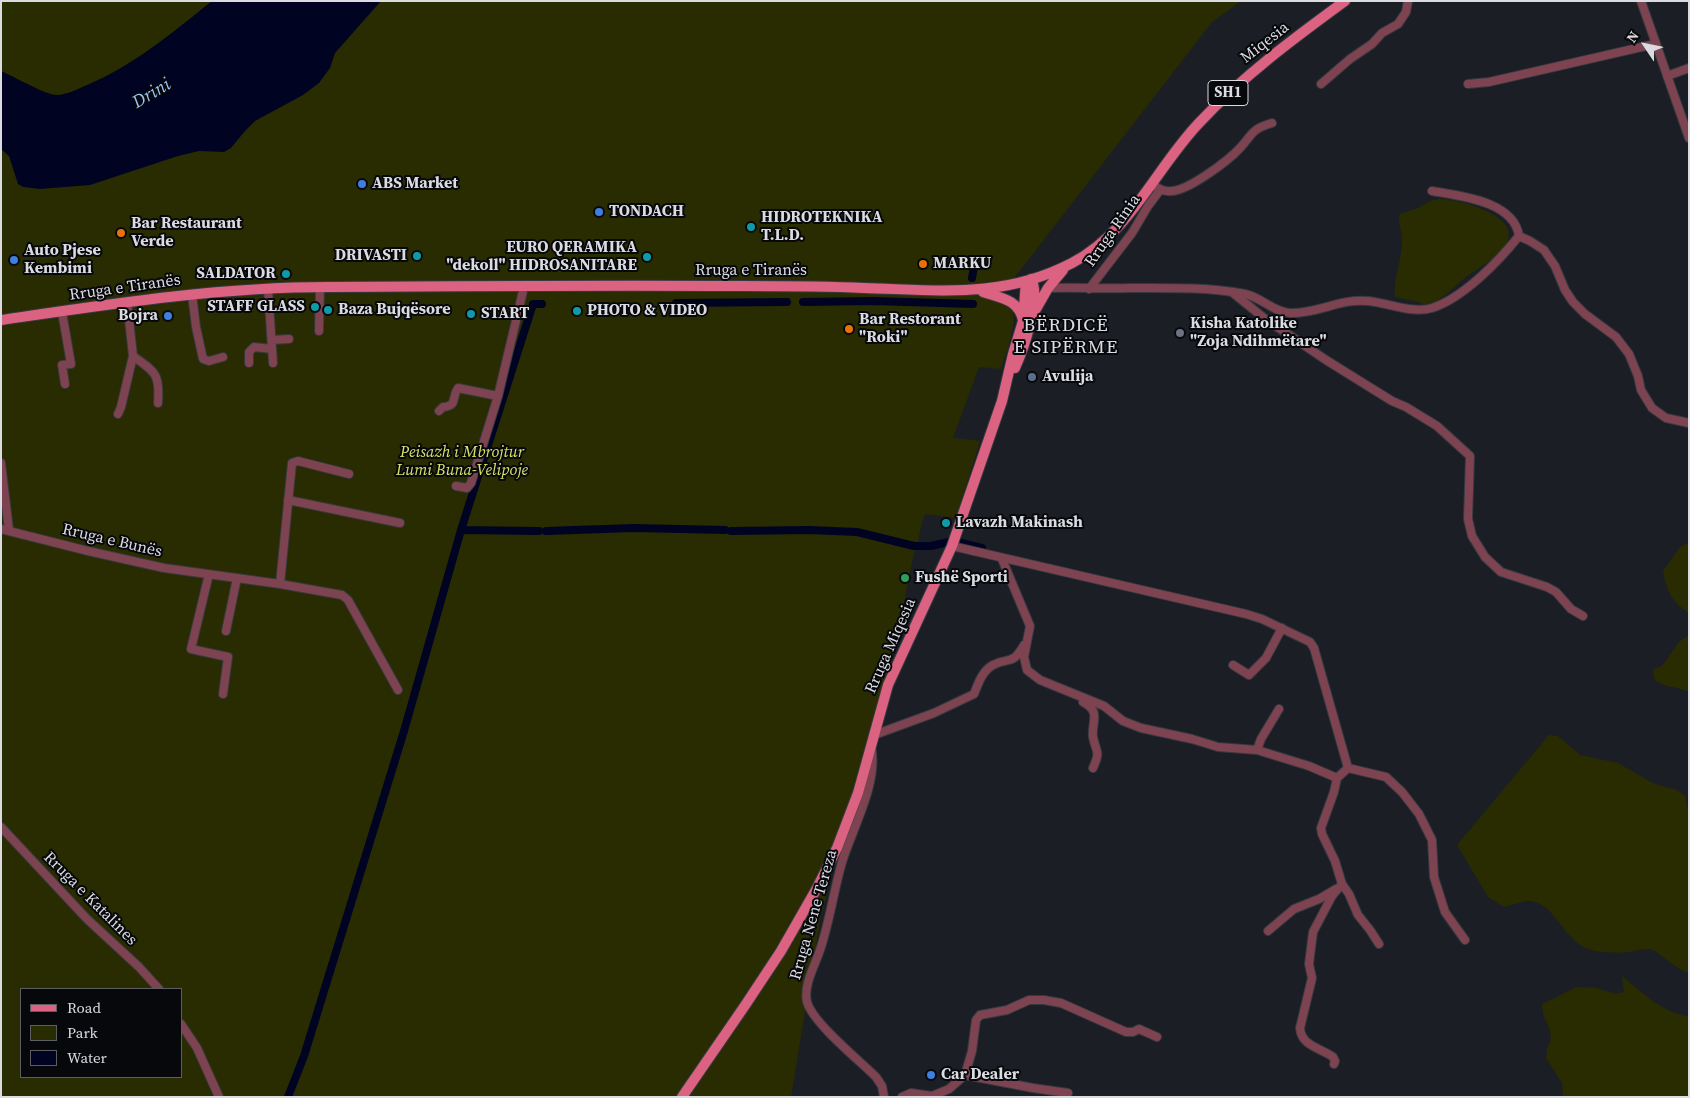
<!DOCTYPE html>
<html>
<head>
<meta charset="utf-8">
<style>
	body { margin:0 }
	#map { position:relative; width:1690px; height:1098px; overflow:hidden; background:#1c1e26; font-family:"Source Serif 4",serif }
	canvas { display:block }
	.frame { position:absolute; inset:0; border:2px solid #dadce1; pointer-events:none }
	.legend { position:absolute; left:20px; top:988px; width:162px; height:90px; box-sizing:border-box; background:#07080c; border:1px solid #5b5d61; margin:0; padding:6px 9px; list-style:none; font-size:15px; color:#dadce1 }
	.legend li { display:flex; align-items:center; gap:10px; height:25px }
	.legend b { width:25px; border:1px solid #5b5d61 }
	.north { position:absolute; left:1620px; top:20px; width:50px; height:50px; -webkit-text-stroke:4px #07080c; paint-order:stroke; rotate:304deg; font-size:14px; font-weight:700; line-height:20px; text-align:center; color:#dadce1 }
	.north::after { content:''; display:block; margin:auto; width:18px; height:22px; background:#dadce1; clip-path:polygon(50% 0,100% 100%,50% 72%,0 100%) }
</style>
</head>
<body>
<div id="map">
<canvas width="1690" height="1098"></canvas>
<div class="frame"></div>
<ul class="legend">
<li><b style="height:6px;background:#db6381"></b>Road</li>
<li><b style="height:14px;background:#292c00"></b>Park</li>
<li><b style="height:14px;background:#000422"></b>Water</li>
</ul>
<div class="north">N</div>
</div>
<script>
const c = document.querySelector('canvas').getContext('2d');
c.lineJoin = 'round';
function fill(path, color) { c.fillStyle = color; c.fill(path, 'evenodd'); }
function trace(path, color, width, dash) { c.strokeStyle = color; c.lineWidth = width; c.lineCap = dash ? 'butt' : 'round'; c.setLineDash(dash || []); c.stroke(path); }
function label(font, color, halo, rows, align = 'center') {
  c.font = font + ' "Source Serif 4",serif'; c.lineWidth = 4; c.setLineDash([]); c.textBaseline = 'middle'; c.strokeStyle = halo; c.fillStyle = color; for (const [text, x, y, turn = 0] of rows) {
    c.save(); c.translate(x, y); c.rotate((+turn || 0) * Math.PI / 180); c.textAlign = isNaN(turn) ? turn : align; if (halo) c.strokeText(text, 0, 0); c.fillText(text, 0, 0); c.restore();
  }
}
fill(new Path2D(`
	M1,1H1241L1212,22L1005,290L1001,304C1027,302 1005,356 1001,369L979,367L953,438L980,441L956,518L925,514L921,525L918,542H916L887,687L856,786L821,915L791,1097H1ZM21,989H181V1077H21Z
	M1439,199C1458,199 1521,215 1507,243C1500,257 1478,268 1466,277C1450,289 1446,299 1425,305L1419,302L1395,297C1393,277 1403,258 1402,238C1402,230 1397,222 1400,214L1418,208L1430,201Z
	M1689,543V613C1671,601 1667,591 1663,571L1680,547Z
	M1689,635V692C1677,686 1664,688 1654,679L1653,669L1662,666L1679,642Z
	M1549,735L1558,736L1580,755L1618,763L1649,781L1658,785L1677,790L1685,796L1689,814V973C1674,969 1660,951 1649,949C1644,948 1636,951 1630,952C1617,953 1601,953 1588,949C1563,940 1554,900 1527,901C1520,902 1511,905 1504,907L1488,897L1457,845Z
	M1622,976C1641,991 1663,1014 1689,1016V1097H1563L1562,1083L1546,1058L1547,1049L1551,1040L1550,1030L1543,1014L1542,1004L1577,987L1597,988L1615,994L1624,992Z`), '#292c00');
fill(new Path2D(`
	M212,1H381L335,53L330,68L319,83L303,95L255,121L245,131L231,148L224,152L199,151L178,156L90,185L40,189L23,187L18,184L9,156L1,149V71C13,76 47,96 58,95C68,94 78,89 87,85C133,66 173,32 212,1Z`), '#000422');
trace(new Path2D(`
	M972,278L974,267
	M803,302L873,301L973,304
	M676,303L787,302
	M461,530L539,531
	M546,531L634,528L725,530
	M731,531L809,530L857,532L914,546H931L953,541L982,548
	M288,1097L304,1056L404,731L461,530L533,304H542`), '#000422', 8);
const minor = new Path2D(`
	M1641,1L1689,138
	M1667,76L1689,68
	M1321,84L1350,59L1372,44L1382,33L1398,24L1406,12L1408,1
	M1468,84L1489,82L1655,44
	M1151,184C1158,188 1163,192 1172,191C1189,190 1228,161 1240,148C1253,134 1251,129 1272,123
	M1519,236L1530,241L1544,250L1555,266L1565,290L1573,302L1585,314L1616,337L1629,354L1638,376L1641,390L1652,408L1666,418L1689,423
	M1048,288C1075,287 1103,289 1131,288C1169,288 1207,287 1245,294C1261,297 1273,312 1290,313C1317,314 1341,298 1368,301C1389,303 1411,314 1432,308C1463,298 1498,262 1519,236C1514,201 1460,196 1432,191
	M268,289L273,363
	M1089,289L1132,233L1148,206L1160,190
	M1233,293L1264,318L1326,360L1392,401L1406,407L1437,426L1470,456L1468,519L1472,536L1485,557L1501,572L1547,587L1556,592L1571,609L1583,616
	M192,294L196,327L203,359L209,361L223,357
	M62,312L71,364L62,365L65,384
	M319,331L320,287
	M272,340L289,339
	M133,356C155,372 160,373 158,403
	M249,363V352L254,347L272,349
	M439,411L443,407C458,406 451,398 458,388L498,396
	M118,414L121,407L133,356L127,302
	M1,463L9,530
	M456,486L467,488L471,483L498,396L524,287
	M288,500L400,523
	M1,529L88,551L164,568L280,584L342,595L348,600L398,690
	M952,546L1246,614L1262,619L1310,642L1314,648L1348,768L1337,778L1334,792L1321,828L1322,834L1335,861L1342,884L1349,894L1358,915L1370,930L1379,944
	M1002,559L1030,626L1024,657L1027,670L1040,680L1104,706L1123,721L1141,728L1192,739L1218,747L1257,750L1309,766L1337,778
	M209,574L191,649L228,657L223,694
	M280,584L292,463L298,461L349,474
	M226,631L237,578
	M1233,665L1249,675L1266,658L1282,628
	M1083,702C1102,712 1091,722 1093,737C1096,753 1101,750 1093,768
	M874,735L934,713L974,694C978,684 982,671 993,665C1010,656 1011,667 1024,645
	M871,746C879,782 853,827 842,862C834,890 830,919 821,947C816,964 803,984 807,1002C813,1023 859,1060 876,1077L882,1086L884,1097
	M1257,750L1261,739L1279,709
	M1348,768L1386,777L1402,792L1419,814L1432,840L1434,877L1445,912L1465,940
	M1,827L87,919L139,967L159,989
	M1268,931L1294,909L1319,899L1336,889
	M181,1024L197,1048L219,1097
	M1334,1064L1335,1061L1333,1057C1321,1048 1301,1046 1300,1028L1312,978L1309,964L1313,932L1332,896L1342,884
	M965,1075L1033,1088L1068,1093
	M902,1097L911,1093L932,1096L949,1089L965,1075L972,1051L976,1020L980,1015L1007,1010L1029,1000H1044L1061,1003L1126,1032H1133L1139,1029L1157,1037`);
const major = new Path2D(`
	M983,292C1001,298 1018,299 1023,320
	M1036,309L1048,288L1063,270
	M1,320C110,304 219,287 329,287C466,286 603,285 740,286C781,286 823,286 864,288C939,290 1003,299 1072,263C1130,233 1156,168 1199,123C1243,76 1293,39 1345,1
	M1015,368C1023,350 1042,297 1031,279
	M682,1097L746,1004L781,951L817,888L837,848L858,793L888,685L952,546L1002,401L1013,354L1023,321L1026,281`);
trace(minor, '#373940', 10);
trace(major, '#373940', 12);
trace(minor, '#7d4350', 8);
trace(major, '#db6381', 10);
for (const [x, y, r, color] of [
	[362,184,5,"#3f7fe0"],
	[599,212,5,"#3f7fe0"],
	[751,227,5,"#0f9aa8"],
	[121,233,5,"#e8710a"],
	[417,256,5,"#0f9aa8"],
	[647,257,5,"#0f9aa8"],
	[14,260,5,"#3f7fe0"],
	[923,264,5,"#e8710a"],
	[286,274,5,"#0f9aa8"],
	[315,307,5,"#0f9aa8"],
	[328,310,5,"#0f9aa8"],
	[577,311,5,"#0f9aa8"],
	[471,314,5,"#0f9aa8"],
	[168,316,5,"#3f7fe0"],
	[849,329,5,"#e8710a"],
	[1180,333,5,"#6b7280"],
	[1032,377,5,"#5c6f8a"],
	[946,523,5,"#0f9aa8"],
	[905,578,5,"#2e9e5b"],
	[931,1075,5,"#3f7fe0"]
]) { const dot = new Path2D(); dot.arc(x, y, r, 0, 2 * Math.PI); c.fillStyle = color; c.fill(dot); trace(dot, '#07080c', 2); }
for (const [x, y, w] of [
	[1228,93,40]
]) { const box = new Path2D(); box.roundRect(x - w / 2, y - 12.5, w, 25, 4); c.fillStyle = '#07080c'; c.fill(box); trace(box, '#dadce1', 1); }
label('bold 15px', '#dadce1', null, [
	["SH1",1228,93]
]);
label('16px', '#dadce1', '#07080c', [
	["Miqesia",1265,43,-38],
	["Rruga Rinia",1113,231,-55],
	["Rruga e Tiranës",751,271],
	["Rruga e Tiranës",125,288,-8],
	["Rruga e Bunës",112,541,13],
	["Rruga Miqesia",891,646,-66],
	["Rruga e Katalines",90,899,45],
	["Rruga Nene Tereza",814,915,-74]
]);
label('bold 16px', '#dadce1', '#07080c', [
	["ABS Market",372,184],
	["TONDACH",609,212],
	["HIDROTEKNIKA",761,218],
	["T.L.D.",761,236],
	["Bar Restaurant",131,224],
	["Verde",131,242],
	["EURO QERAMIKA",637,248,"right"],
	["\"dekoll\" HIDROSANITARE",637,266,"right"],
	["Auto Pjese",24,251],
	["Kembimi",24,269],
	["DRIVASTI",407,256,"right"],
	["MARKU",933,264],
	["SALDATOR",276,274,"right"],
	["STAFF GLASS",305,307,"right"],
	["Baza Bujqësore",338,310],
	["PHOTO & VIDEO",587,311],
	["START",481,314],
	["Bojra",158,316,"right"],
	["Bar Restorant",859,320],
	["\"Roki\"",859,338],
	["Kisha Katolike",1190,324],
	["\"Zoja Ndihmëtare\"",1190,342],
	["Avulija",1042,377],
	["Lavazh Makinash",956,523],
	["Fushë Sporti",915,578],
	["Car Dealer",941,1075]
], 'left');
label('italic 16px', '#d7e367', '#07080c', [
	["Peisazh i Mbrojtur",462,453],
	["Lumi Buna-Velipoje",462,471]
]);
label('italic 18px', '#97c4f9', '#07080c', [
	["Drini",152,94,-31]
]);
c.letterSpacing = '1px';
label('19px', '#dadce1', '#07080c', [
	["BËRDICË",1066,326],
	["E SIPËRME",1066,348]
]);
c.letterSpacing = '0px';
</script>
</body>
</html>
